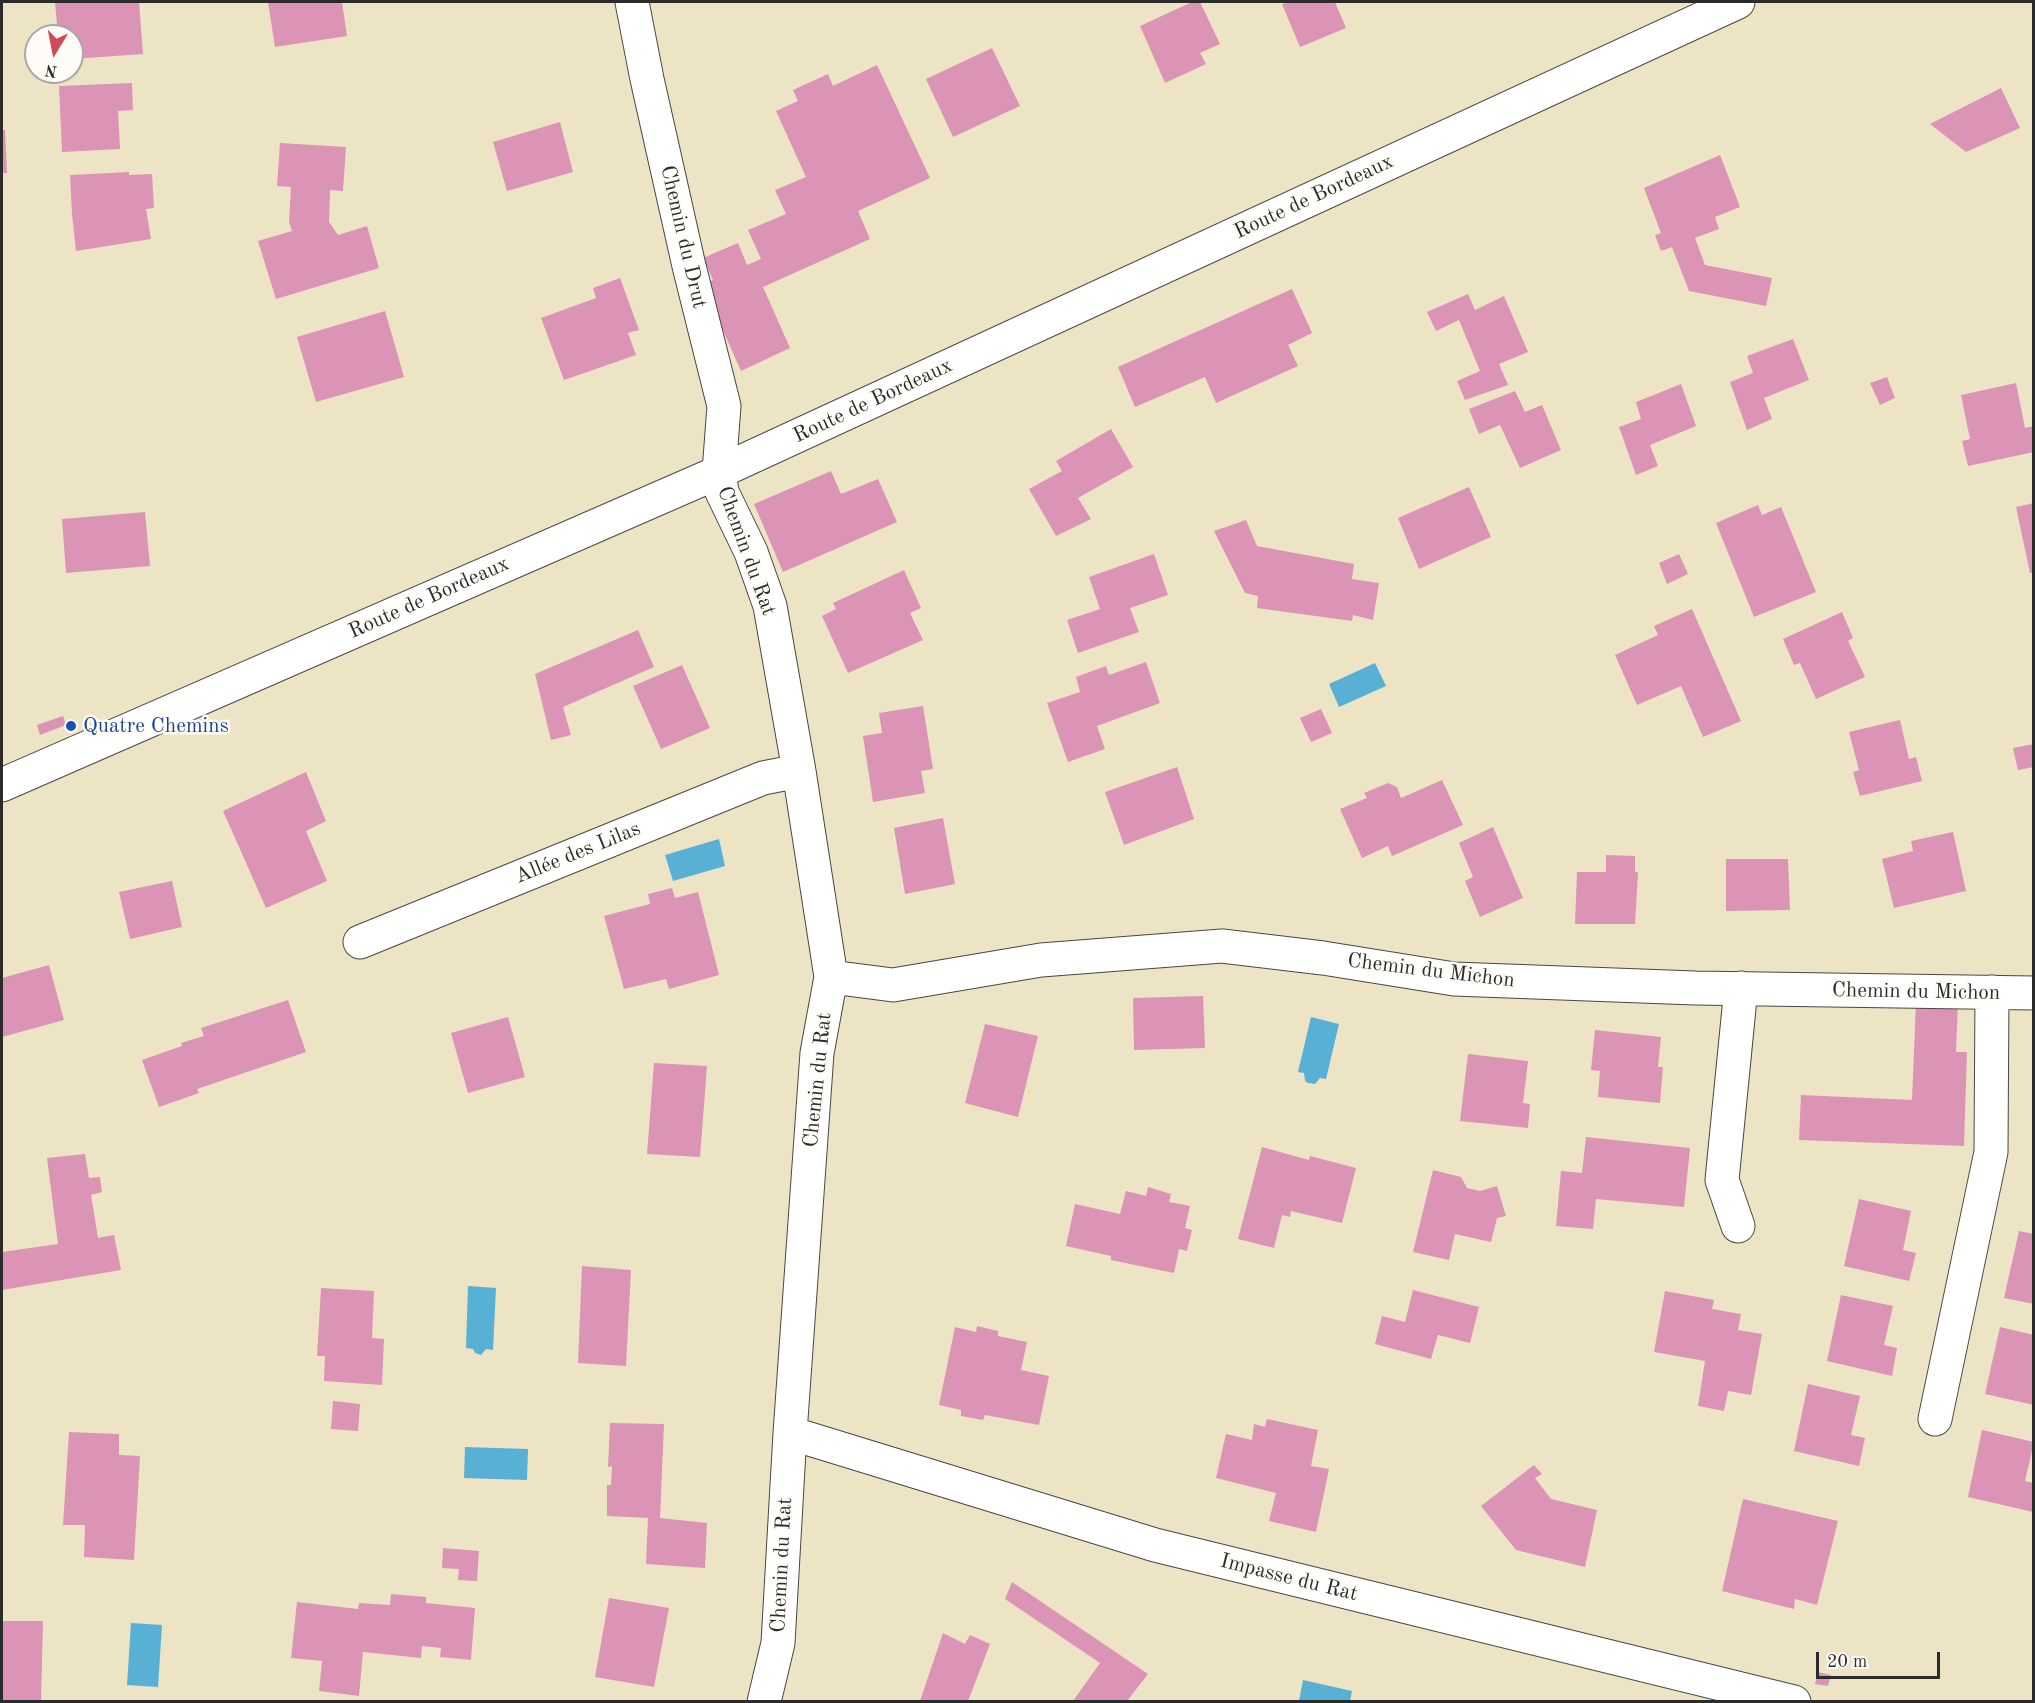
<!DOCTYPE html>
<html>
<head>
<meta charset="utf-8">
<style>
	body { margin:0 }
	#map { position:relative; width:2035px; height:1703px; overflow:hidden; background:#ede4c6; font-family:"Old Standard TT",serif }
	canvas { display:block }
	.frame { position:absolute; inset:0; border:3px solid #2b2b2b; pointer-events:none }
	.north { position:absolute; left:24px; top:24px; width:60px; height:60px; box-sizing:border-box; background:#fdfcf7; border:2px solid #a9a8a5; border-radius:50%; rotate:190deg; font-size:16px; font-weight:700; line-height:24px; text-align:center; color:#2b2b2b }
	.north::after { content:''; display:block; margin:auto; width:21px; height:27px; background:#d1495b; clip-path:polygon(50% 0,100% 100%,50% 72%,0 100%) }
	.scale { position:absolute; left:1816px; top:1652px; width:124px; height:27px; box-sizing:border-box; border:3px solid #2b2b2b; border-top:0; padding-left:8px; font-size:18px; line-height:21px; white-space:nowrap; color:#2b2b2b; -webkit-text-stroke:4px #fdfcf7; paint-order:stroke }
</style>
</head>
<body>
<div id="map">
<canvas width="2035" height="1703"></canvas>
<div class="frame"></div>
<div class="north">N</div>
<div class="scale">20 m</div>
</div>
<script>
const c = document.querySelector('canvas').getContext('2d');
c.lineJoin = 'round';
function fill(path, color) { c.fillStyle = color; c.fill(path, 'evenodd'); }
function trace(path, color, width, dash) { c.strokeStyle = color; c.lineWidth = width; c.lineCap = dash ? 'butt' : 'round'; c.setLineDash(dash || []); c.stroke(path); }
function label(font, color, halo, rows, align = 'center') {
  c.font = font + ' "Old Standard TT",serif'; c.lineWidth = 5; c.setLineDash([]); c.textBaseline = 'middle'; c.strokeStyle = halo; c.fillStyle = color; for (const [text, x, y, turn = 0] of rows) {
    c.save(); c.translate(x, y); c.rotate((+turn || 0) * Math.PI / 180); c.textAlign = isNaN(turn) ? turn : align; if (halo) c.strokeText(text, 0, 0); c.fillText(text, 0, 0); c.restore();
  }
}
fill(new Path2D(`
	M1375,663L1386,686L1339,707L1329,684Z
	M719,839L725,866L673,881L665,855Z
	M1311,1017L1339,1024L1326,1079L1320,1078L1315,1084L1308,1083L1305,1081L1304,1073L1298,1072Z
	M468,1286L496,1288L493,1350L486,1349L481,1355L475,1353L473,1349L466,1348Z
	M465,1447L528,1449L527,1480L464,1478Z
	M131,1623L162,1625L158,1687L127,1685Z
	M1303,1680L1352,1691L1350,1701H1299Z`), '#58b0d5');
fill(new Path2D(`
	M55,2H139L143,54L72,59V36H58Z
	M268,2H342L347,36L275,47Z
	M1192,2H1200L1220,44L1200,53L1206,64L1165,83L1140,26Z
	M1289,2H1335L1346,28L1300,47L1282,4Z
	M992,48L1020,106L953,137L926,79Z
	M877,65L930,178L858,211L870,239L763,287L790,348L741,371L703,285L713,280L703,258L738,243L747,265L761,259L748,230L786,214L775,190L806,177L776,111L798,101L793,90L828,74L833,86Z
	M132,83L133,110L118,111L120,149L62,152L59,86Z
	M2001,88L2020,128L1966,152L1930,124Z
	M560,122L573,172L507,191L493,142Z
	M2,130H5L7,173H2Z
	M280,143L346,147L343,191L330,190L329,222L338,235L367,226L379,268L276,299L258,241L292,231L289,222L291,187L277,186Z
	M1720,155L1740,207L1715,217L1719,229L1695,238L1705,265L1772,278L1766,306L1689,291L1672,247L1661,251L1655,235L1661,233L1644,188Z
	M129,172V175L152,174L154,208L146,209L151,239L76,251L72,214L70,175Z
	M620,278L639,330L628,333L636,355L564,380L541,318L596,298L593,288Z
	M1292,289L1312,333L1288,345L1298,366L1216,403L1205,377L1135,407L1118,367Z
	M1468,294L1475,310L1504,296L1528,352L1499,364L1508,385L1465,400L1457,381L1480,371L1459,320L1436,331L1427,312Z
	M385,311L404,377L316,402L297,337Z
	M1793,339L1809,380L1764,398L1772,419L1747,430L1730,382L1753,373L1747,356Z
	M1887,377L1895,398L1880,405L1870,383Z
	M2016,383L2025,428L2034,426V452L1968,466L1962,441L1970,439L1961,395Z
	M1681,384L1696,426L1650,445L1658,466L1636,475L1619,427L1641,419L1636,402Z
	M1515,391L1525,412L1542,405L1561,450L1520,468L1500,425L1479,434L1469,409Z
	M1111,429L1133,467L1078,498L1091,519L1056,536L1029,489L1062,471L1056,461Z
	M831,471L841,494L878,479L897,522L783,572L754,504Z
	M1469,487L1491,537L1419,569L1398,518Z
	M2034,503V572L2030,573L2016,507Z
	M1758,505L1762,515L1781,507L1816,592L1754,617L1716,523Z
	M145,512L150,566L66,573L62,519Z
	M1246,520L1257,546L1354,564L1352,579L1379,583L1373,620L1353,615L1352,621L1257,608L1258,596L1245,593L1214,531Z
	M1154,554L1168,595L1130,608L1139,632L1078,653L1067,620L1100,609L1089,577Z
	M1679,554L1688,574L1667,584L1659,563Z
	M904,570L921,608L910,613L923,640L848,673L822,616L836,609L833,603Z
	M1692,609L1741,721L1703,737L1681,686L1637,705L1615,655L1658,635L1654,626Z
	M1842,612L1853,638L1848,641L1865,677L1816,699L1800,663L1794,665L1783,639Z
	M638,630L654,667L563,707L571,735L551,740L535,674Z
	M1146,662L1160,703L1097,726L1105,749L1068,762L1047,703L1080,692L1076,677L1106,666L1109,675Z
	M682,665L710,728L661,749L633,686Z
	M923,706L933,769L921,771L925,793L873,802L863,736L882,733L879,713Z
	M1321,709L1332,733L1311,742L1300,718Z
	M63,716L66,725L40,735L37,725Z
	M1900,720L1909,759L1916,757L1922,781L1860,796L1853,772L1859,770L1849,732Z
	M2034,744V767L2018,770L2013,748Z
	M1177,767L1194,819L1124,845L1105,792Z
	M306,772L326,821L306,831L327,881L266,908L223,811Z
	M1442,780L1463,825L1392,856L1388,846L1362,858L1340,809L1367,798L1364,793L1388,783L1397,787L1401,798Z
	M943,818L955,884L905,894L894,828Z
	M1493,827L1523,898L1480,917L1465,881L1473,877L1459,843Z
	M1953,832L1966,891L1894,908L1882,859L1913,851L1911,841Z
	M1606,855L1635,856V872H1638L1635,924H1575L1577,872H1606Z
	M1726,859H1788L1790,910L1726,911Z
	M172,881L182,927L130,939L119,892Z
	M672,888L675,898L698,892L719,975L669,989L666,979L624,989L604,916L650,904L648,894Z
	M49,965L64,1020L2,1037V978Z
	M1203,996L1205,1048L1134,1050L1133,998Z
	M288,1000L306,1052L197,1089L199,1093L159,1107L142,1060L182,1046L181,1043L204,1036L201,1028Z
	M1916,1002H1958L1956,1052H1967L1964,1146L1799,1140L1801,1095L1912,1100Z
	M508,1017L525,1077L468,1093L451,1033Z
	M985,1024L1038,1036L1018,1117L965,1103Z
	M1595,1030L1661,1037L1658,1067H1663L1660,1103L1598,1097L1600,1071L1591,1070Z
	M1468,1054L1528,1061L1523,1103L1530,1104L1528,1128L1460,1121Z
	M654,1063L707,1066L700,1157L647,1154Z
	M1586,1137L1690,1148L1684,1207L1596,1199L1593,1229L1556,1226L1561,1171L1582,1173Z
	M1262,1147L1309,1160L1310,1156L1356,1168L1342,1223L1291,1211L1290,1217L1282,1215L1274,1248L1238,1239Z
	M85,1154L89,1178L100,1177L102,1192L91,1195L98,1238L114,1235L121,1270L2,1290V1252L58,1244L47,1158Z
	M1433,1170L1461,1177L1467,1188L1480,1191L1497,1186L1506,1216L1497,1218L1491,1242L1455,1234L1449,1260L1413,1252Z
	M1148,1187L1171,1194L1169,1202L1190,1206L1185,1228L1192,1230L1187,1251L1179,1249L1174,1273L1111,1260V1256L1066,1246L1075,1204L1120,1214L1126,1191L1146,1196Z
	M1859,1199L1911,1211L1903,1250L1916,1253L1909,1281L1844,1266Z
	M2019,1231L2034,1234V1304L2004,1298Z
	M582,1266L631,1270L626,1366L578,1363Z
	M321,1288L374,1291L372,1338L384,1339L382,1385L324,1381L325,1356H317Z
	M1413,1290L1479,1307L1470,1343L1438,1335L1431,1359L1375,1344L1382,1316L1405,1322Z
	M1665,1291L1714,1300L1712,1309L1741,1314L1738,1330L1762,1334L1751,1395L1728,1391L1724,1411L1698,1406L1705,1361L1654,1352Z
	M1841,1295L1893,1306L1884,1345L1897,1348L1892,1376L1827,1361Z
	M977,1326L998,1331V1336L1027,1342L1021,1370L1049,1376L1039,1425L985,1415L983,1420L961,1416V1410L939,1405L955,1327L976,1332Z
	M2000,1327L2034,1335V1405L1985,1394Z
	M1808,1384L1860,1396L1851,1435L1865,1438L1859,1466L1794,1451Z
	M333,1401L360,1404L358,1431L331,1429Z
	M1267,1419L1318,1430L1311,1466L1329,1469L1316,1532L1269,1521L1276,1493L1216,1478L1226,1434L1252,1440L1254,1424L1265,1427Z
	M610,1423L664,1424L660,1518L707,1523L705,1568L646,1564L648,1518L607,1516V1485H611L612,1466L608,1467Z
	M1982,1430L2034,1442L2025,1481L2034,1483L2033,1512L1968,1497Z
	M69,1432L119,1434V1455L140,1456L134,1560L84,1557L85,1525H63Z
	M1534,1465L1542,1474L1535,1478L1551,1499L1597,1510L1585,1567L1516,1550L1481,1506Z
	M1743,1499L1838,1521L1817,1605L1795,1599L1794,1609L1722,1591Z
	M443,1548L479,1551L477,1581L458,1580L459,1569L442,1568Z
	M1012,1582L1148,1674L1127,1701H1073L1100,1663L1005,1599Z
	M391,1594L426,1597V1603L475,1608L471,1660L440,1657L441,1648L422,1646L421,1658L363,1652L359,1696L319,1691L322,1661L291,1658L297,1602L358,1609L359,1603L390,1605Z
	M609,1598L669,1608L654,1687L595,1677Z
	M2,1621H43L41,1701H2Z
	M943,1633L965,1644L970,1635L990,1644L968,1701H920Z
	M1818,1672L1831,1675L1828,1686L1815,1684Z`), '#db94b6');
const street = new Path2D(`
	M632,2L647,79L689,266L724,406L719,472L722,492L751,552L770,606L799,771L831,977L817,1053L790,1433L778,1643L764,1702
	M360,942L763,778L799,771
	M831,977L893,985L1041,960L1222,946L1323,958L1454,979L1695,988L2034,993
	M1738,1226L1722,1180L1741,988
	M1935,1419L1991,1152L1992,992
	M790,1433L1155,1545L1794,1702`);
const secondary = new Path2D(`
	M2,785L719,472L1738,2`);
trace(street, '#484742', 35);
trace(secondary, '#484742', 35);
trace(street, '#fff', 33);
trace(secondary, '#fff', 33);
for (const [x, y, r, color] of [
	[71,726,6,"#1a4fb4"]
]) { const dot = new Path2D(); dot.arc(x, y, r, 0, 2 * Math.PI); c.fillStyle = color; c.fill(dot); trace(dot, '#fdfcf7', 2); }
label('21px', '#2b2b2b', '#fdfcf7', [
	["Route de Bordeaux",1314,197,-25],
	["Chemin du Drut",683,237,77],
	["Route de Bordeaux",873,401,-25],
	["Chemin du Rat",746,551,70],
	["Route de Bordeaux",429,598,-24],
	["Allée des Lilas",578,853,-22],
	["Chemin du Michon",1431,971,7],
	["Chemin du Michon",1916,992,1],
	["Chemin du Rat",818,1080,-84],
	["Chemin du Rat",782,1565,-87],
	["Impasse du Rat",1289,1578,14]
]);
label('21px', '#164399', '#fdfcf7', [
	["Quatre Chemins",83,726]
], 'left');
</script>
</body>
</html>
